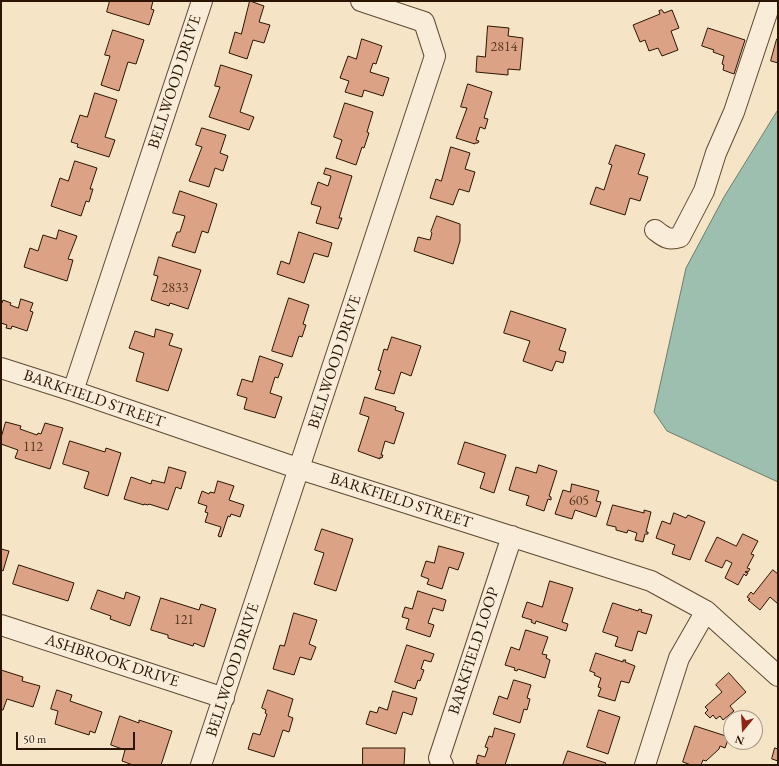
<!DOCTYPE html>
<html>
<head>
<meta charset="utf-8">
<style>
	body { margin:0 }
	#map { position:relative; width:779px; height:766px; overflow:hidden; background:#f6e4c6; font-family:"EB Garamond",serif }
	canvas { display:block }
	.frame { position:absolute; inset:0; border:2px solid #2b1500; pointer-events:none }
	.north { position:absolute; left:723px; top:710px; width:40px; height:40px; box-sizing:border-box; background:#f9edda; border:1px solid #a79783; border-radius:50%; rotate:198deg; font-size:11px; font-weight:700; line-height:16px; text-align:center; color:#2b1500 }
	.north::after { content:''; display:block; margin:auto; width:14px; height:18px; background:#8f2418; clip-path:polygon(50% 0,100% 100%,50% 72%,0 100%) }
	.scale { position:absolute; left:16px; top:732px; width:119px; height:18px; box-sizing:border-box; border:2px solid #2b1500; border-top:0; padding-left:5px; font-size:12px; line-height:14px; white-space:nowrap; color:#2b1500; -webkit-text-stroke:3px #f9edda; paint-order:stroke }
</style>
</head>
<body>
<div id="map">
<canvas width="779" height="766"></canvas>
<div class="frame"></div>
<div class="north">N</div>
<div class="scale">50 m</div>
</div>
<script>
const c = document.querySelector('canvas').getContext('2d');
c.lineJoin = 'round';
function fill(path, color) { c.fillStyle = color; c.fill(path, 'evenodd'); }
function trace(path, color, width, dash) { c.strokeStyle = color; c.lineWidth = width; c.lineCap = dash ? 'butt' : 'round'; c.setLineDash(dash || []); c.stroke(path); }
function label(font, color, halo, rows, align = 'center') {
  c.font = font + ' "EB Garamond",serif'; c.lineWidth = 3; c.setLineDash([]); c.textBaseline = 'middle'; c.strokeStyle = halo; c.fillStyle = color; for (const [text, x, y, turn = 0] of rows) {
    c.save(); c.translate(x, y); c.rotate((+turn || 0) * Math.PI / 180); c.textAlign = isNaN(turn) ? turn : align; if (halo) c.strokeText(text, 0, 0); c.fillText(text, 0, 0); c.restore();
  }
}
const water = new Path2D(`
	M778,110V482L667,431L654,412L686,268L724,197Z`);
fill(water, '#9dbfb0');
trace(water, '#6f7b6a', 1);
const building = new Path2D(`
	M110,1H153L151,9L154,10L149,25L107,12Z
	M250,1L264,6L259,22L270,25L264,43L253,40L247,59L229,53L235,32L241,34Z
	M662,10L664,13L672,10L679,28L671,31L678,50L662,56L658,48L649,51L645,40L640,42L633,25L660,14L659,11Z
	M488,26L509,28L508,36L523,38L520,70L508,69V75L476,72L477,56L485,57Z
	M708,28L745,40L734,74L723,70L724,65L722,64L724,56L713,52L714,50L702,46Z
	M113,30L144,40L136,64L128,62L119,91L101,85L110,56L105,55Z
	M362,39L382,46L376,64L373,63L370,72L389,78L383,96L364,90L362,97L345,92L349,81L340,78L348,56L356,59Z
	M777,39H778V63L771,61Z
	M221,65L252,75L240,112L254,117L249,130L209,117L220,87L215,86Z
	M468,84L492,92L484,118L488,119L485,129L480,127L476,140L479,141L478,143H475V144L456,138L467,108L461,107Z
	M95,93L117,100L105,137L115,140L109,157L77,147L78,144L71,142L80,115L87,117Z
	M345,103L373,112L367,132L369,133L364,148L362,147L356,165L336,158L342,140L334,137Z
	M202,128L226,135L220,153L228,156L223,171L215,168L209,187L189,181L202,147L196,145Z
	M616,145L645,154L638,174L648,177L640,201L630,198L625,215L590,204L596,187L604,190L612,165L609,164Z
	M451,147L470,153L465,169L475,172L469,192L459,189L453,205L430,198L436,179L441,181Z
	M75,161L97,168L90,189H93L89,202L86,201L81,216L51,206L60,178L68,181Z
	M326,168L352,176L339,218H342L338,229L316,223L321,207L311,204L318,182L328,186L331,176L324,174Z
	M180,191L217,204L208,233L202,231L195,253L172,246L177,232H180L185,216L173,213Z
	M437,216L460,224V241L453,264L414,251L418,237L430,240L432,233L431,232Z
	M59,230L77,236L68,259L73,260L67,281L24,267L30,248L38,251L43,235L56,239Z
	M299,232L332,243L328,257L314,253L304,283L277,274L281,261L289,264Z
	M159,257L201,270L188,309L170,303L169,306L151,300L158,276L154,275Z
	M289,298L309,305L303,324L306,325L302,337L299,336L292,357L272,351Z
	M21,299L33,303L30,311L33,312L27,331L12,326L11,329L6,328L7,325L1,323V302L2,303L3,300L11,303L10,305L18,308Z
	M511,311L566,329L559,350L566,352L563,363L556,361L552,371L523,361L530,341L504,333Z
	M156,329L173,334L169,345L182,349L168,391L136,381L144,353L129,348L135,331L154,337Z
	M392,337L421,346L411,376L401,372L394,394L375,389L381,371L378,370L384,349L387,350Z
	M260,356L283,364L278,378L275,377L270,393L282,397L275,418L244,409L247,398L237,395L242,379L252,382Z
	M365,397L396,407L395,410L404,413L394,444L385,441L381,455H383L382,458L380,457V459L358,451L369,417L360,414Z
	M6,422L21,426L20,429L37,435L38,433L41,434L45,423L63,428L50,469L15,458L18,450L1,444V438Z
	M70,441L105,452L106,448L121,453L108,496L84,488L89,472L63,464Z
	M465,442L506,455L494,493L480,488L485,473L458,464Z
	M539,465L557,471L549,496L551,497V500L548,499L544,511L526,505L529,496L509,490L516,467L536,473Z
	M169,467L186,472L181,489L176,487L168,510L149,504L148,505L144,504V505L124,499L131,477L151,484L152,480L164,483Z
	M218,481L234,486L229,500L244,505L240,517L231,514L230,517L228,516L221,537L218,536L221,527L205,522L208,513L205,512L207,506L198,503L202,491L209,494L210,492L214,493Z
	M572,484L599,491L596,501L601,502L596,517L575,510L572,519L555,514L563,490L570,492Z
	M613,505L644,513V510L651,512L646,532H648V534H645L643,542L635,540L637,533L628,530L627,533L616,530V527L607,525Z
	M674,513L686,518L688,515L705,522L690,560L672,554L675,545L656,538L662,521L670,524Z
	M322,529L353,539L336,591L314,584L324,553L315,550Z
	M743,534L758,541L751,554L754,555L747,568L750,569L748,572L746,571L745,572L748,573L746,576L744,574L738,585L725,578L732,563L726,560L722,568L705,561L717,537L736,546Z
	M439,546L464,553L458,570L449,567L442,589L427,584L429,579L421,576L426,561L434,563Z
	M1,549L9,551L3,571L1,570Z
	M19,565L74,583L68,601L13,584Z
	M773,570L778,574V604L770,597L760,610L748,600L750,599L747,597L751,592L753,594Z
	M550,581L573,588L562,622L568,624L566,631L536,621L535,624L531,622L532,620L522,617L527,602L542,607Z
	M98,590L124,599L126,592L140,597L130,626L110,619L111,616L91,609Z
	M418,591L446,600L443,611L433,608L428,623L434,625L430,637L406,629L409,619L402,617L405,607L412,609Z
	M161,598L199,610L201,604L216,609L204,647L194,643L193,646L168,638V635L151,630Z
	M613,603L638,611L639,609L642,610L641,612L652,615L646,634L638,631L632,651L615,646L618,637L603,632Z
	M294,613L317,620L309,644L316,647L311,660L300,657L294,675L273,669L280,645L284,646Z
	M526,630L548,637L542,654L547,655L546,658L550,660L545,678L518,669L517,671L514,670L515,668L505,665L511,647L519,650Z
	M407,645L434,654L431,662L424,660L421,669L424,670L420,681L418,680L415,689L395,682Z
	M596,653L623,662V660H626L625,662L635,666L629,683L621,681L615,701L598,696L601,688L598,687L601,678L594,675L595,673L590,671Z
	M1,670L23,677L22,681L40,686L33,707L7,699L3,710H1Z
	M729,673L746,692L730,706L734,711L723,720L720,716L716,719L713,715L710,718L705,713L708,710L705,707L722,692L716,685Z
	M514,680L531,685L527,698L530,699L527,710L524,709L520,723L493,714L499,696L507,699Z
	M57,690L72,695L70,701L102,712L95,733L90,731L89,735L55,724L58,711L51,709Z
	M268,690L293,699L288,716L293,718L289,732L283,730L274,757L248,749L253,733L260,735L267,714L265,713L266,710L262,708Z
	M393,691L417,698L412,715L403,712L396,734L366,724L370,711L377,713L379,707L387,710Z
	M599,710L620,717L608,754L587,747Z
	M120,716L139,723V720L172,731L161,765H133L122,761L125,750L111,745Z
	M695,726L729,737L725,748L720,746L719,749L706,761L703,760L701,765H691L683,762Z
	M495,728L515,734L505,765H482L476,763L478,755L485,757L488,748L485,747L489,736L492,737Z
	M363,748H405L404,765H363Z
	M775,748L778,749V761L772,759Z
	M568,751L606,763L605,765H563Z`);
fill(building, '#dca285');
trace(building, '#2b1500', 1);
const minor = new Path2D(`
	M655,230C664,237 668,241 680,237L704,191L716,153L734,112L771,1
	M1,368L73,391L300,469L651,581L706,611L778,676
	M73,391L202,1
	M1,625L224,698
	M201,765L435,56L424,22L361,1
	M443,765L439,758L512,536
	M645,765L679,658L706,611`);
trace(minor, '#5e4932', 22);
trace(minor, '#f9edda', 20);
label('14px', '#573821', null, [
	["2814",504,47],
	["2833",175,288],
	["112",33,447],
	["605",579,501],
	["121",184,620]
]);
label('16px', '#2b1500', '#f9edda', [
	["BELLWOOD DRIVE",175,82,-72],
	["BELLWOOD DRIVE",335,362,-72],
	["BARKFIELD STREET",94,399,19],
	["BARKFIELD STREET",401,501,18],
	["BARKFIELD LOOP",474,651,-72],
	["ASHBROOK DRIVE",112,661,18],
	["BELLWOOD DRIVE",233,670,-72]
]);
</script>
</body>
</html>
